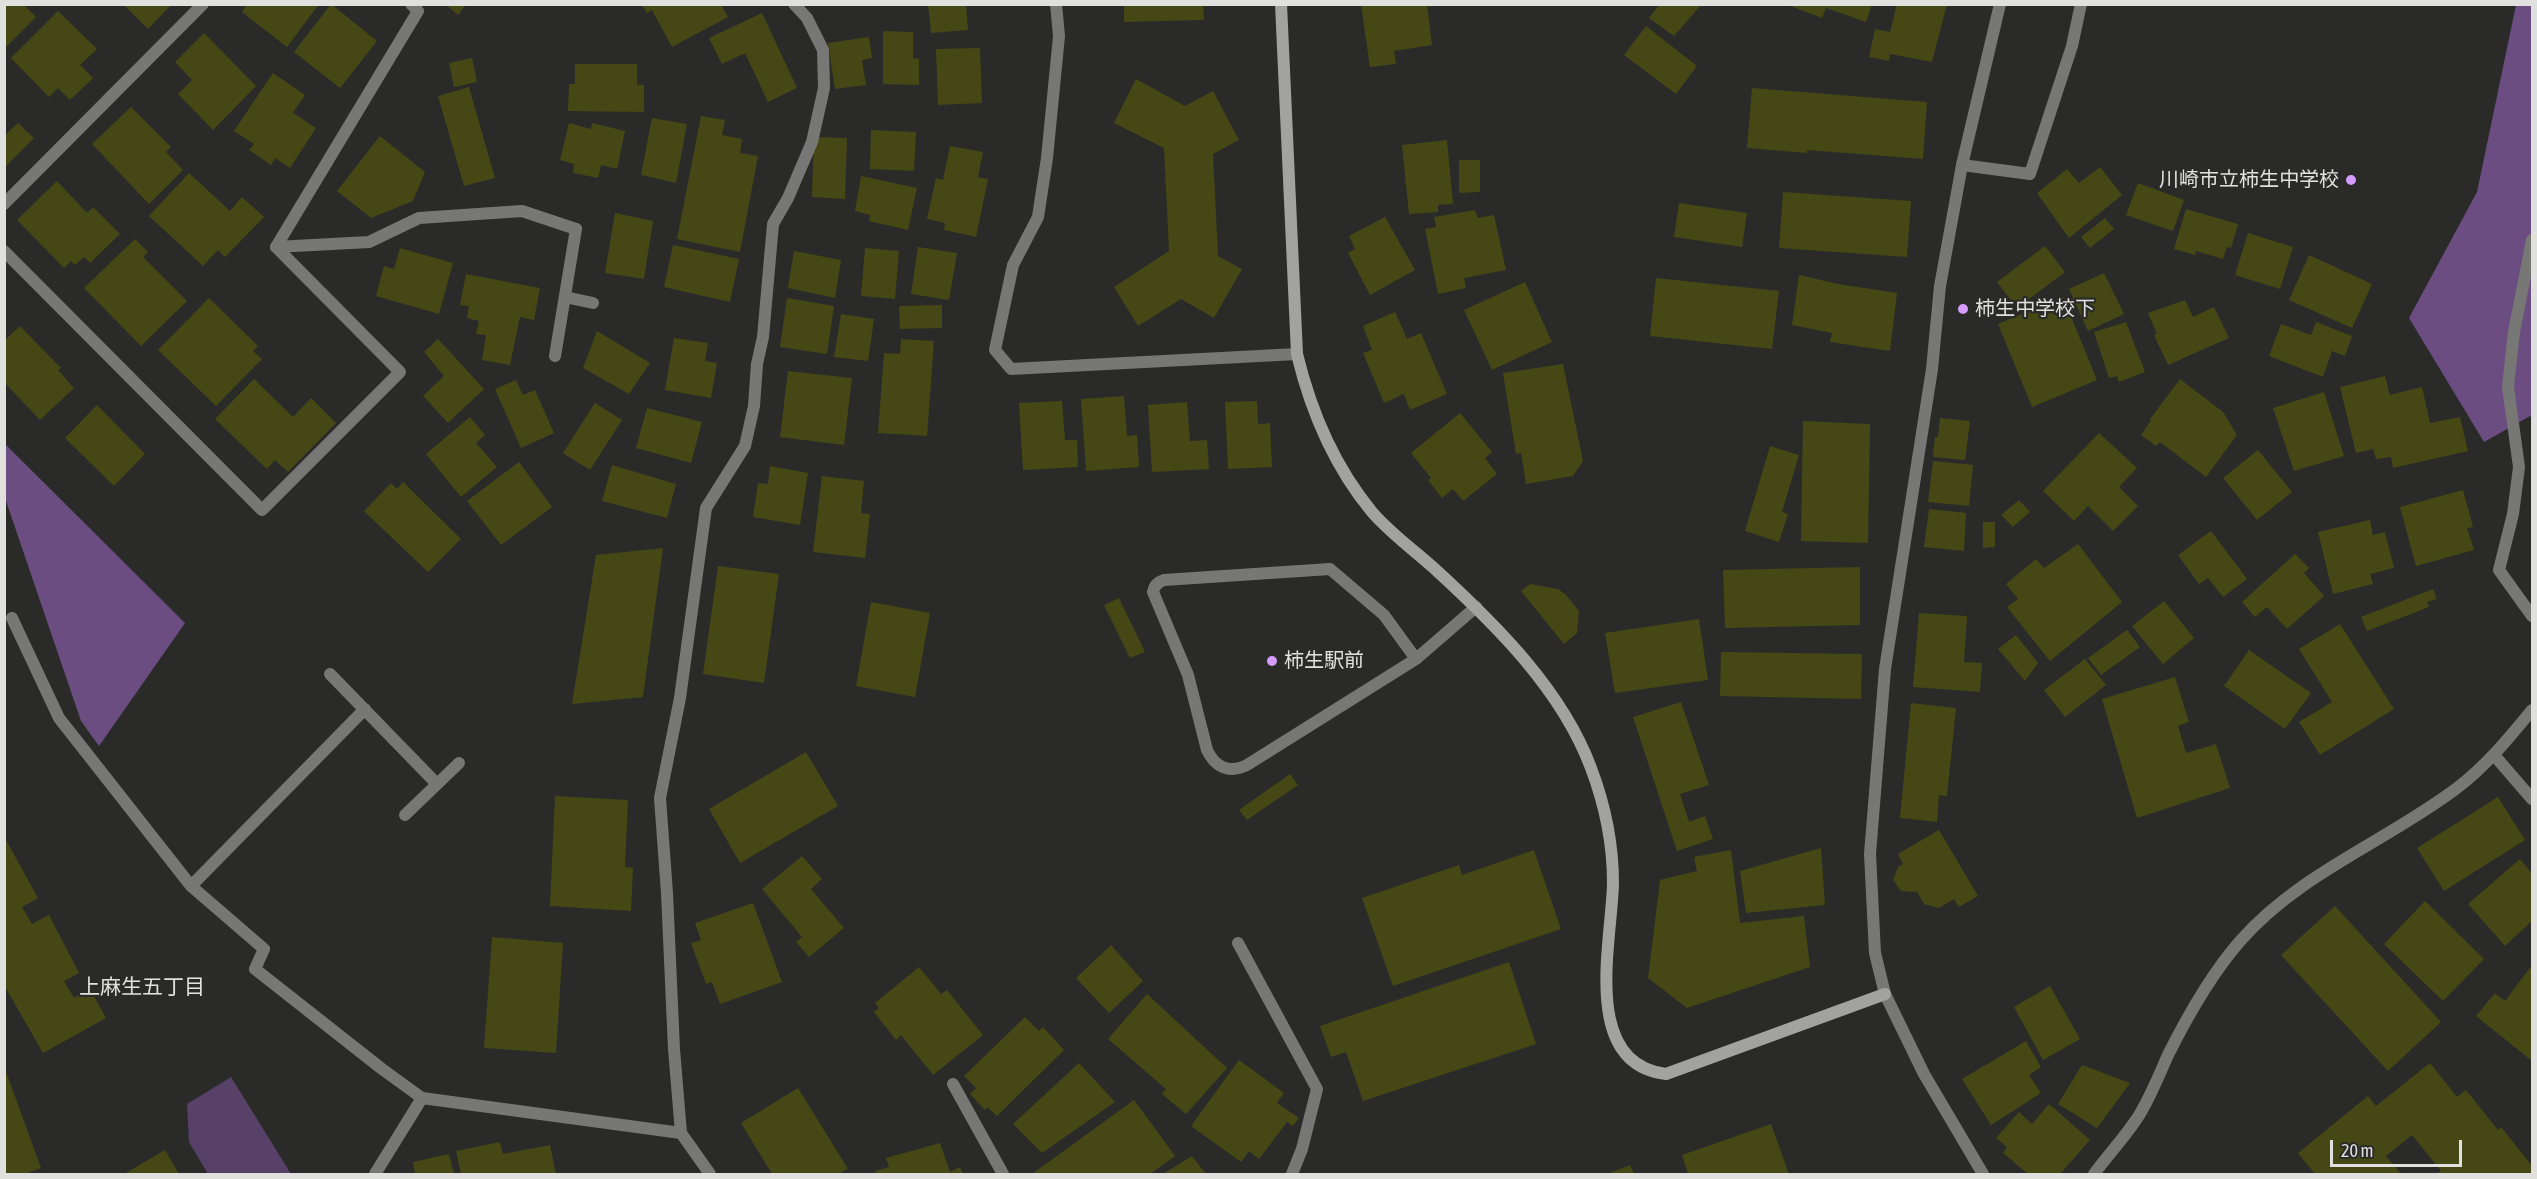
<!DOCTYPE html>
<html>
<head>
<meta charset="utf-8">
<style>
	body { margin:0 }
	#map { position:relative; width:2537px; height:1179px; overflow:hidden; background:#2a2b28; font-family:"Asap Condensed",sans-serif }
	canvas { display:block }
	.frame { position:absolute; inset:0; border:6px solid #e0e1df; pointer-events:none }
	.scale { position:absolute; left:2330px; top:1140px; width:132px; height:27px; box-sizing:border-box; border:3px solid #e0e1df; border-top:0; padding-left:8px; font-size:18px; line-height:21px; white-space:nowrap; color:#e0e1df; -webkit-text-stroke:4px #2a2b28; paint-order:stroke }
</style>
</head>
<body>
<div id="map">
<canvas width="2537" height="1179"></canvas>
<div class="frame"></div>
<div class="scale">20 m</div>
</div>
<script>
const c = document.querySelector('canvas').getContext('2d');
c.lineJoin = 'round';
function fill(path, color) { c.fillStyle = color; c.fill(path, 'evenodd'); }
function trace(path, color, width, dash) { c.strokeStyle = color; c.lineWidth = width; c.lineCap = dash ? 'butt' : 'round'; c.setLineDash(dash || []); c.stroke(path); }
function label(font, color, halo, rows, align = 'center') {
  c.font = font + ' "Asap Condensed","Noto Sans JP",sans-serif'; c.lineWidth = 4.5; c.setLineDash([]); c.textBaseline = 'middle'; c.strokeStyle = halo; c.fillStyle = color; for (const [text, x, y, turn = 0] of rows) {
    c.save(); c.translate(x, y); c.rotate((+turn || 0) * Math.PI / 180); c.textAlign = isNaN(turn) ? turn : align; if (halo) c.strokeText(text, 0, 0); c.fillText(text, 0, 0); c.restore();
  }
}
fill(new Path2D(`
	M231,1077L291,1174H208L189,1142L187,1104Z`), '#584168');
fill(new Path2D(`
	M2516,5H2532V415L2484,442L2409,318L2477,192Z
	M5,444L185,623L99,746L81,721L5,498Z`), '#6c4d81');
fill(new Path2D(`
	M4,4H23L36,17L4,49Z
	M123,4H172L148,29Z
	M247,4H319L287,47L242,12Z
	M331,4L377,41L340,88L294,52Z
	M445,4H466L458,15Z
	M928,4H966L968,30L931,33Z
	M1124,4H1203L1204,20L1124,22Z
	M1361,4H1427L1432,45L1394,51L1396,64L1370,67Z
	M1872,4L1866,22L1826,8L1822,18L1788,5Z
	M1897,4H1947L1932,62L1890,54L1889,61L1869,57L1875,29L1890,32Z
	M642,5H721L728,17L672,47L652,10L647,13Z
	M1659,5H1701L1674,36L1649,18Z
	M58,11L97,49L80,65L93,78L70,100L58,88L49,97L11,58Z
	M762,13L797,88L768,102L745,53L722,64L709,38Z
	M1646,26L1697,66L1676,94L1624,55Z
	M883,31L913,32V58L919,59V85L883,84Z
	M204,33L256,86L213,130L178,94L192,80L175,62Z
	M869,37L872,58L862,60L866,85L835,89L828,43Z
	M980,48L982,103L938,105L936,49Z
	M472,58L477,82L454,87L449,63Z
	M575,64H637V85H644V112L568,111L569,84H575Z
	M273,73L305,95L293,113L316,128L290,168L275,158L271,165L249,150L254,144L234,131Z
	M1136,79L1185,106L1213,91L1239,140L1213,154L1218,256L1242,269L1214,318L1181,299L1138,326L1114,287L1169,251L1164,148L1114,123Z
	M469,87L495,178L464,186L438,96Z
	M1752,88L1927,102L1923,159L1807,150V153L1747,148Z
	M131,107L171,147L166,152L183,170L149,204L92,144Z
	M701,116L725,120L722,135L742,139L740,153L758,156L740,252L677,239Z
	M652,118L687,124L676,183L641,175Z
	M18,123L34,138L4,168V136Z
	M569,123L591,129L592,123L625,131L617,169L601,165L598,178L573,173L574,164L560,160Z
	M871,130L916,132L914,171L870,169Z
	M380,136L425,172L413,201L371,218L337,191Z
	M814,137L847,138L845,199L812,197Z
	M1447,140L1453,204L1438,205V212L1409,214L1402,145Z
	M950,146L983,152L978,177L988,179L976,237L944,230L945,223L927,219L936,178L943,180Z
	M1459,160H1480V192L1459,193Z
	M2100,167L2122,195L2069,238L2037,193L2067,169L2079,183Z
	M189,173L230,211L242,197L264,217L225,257L218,250L203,266L149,216Z
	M861,176L917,188L908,230L869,221L870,215L855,211Z
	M57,181L87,213L93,207L120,234L90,263L84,257L75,265L71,261L64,268L17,220Z
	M2138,183L2184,200L2173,231L2126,215Z
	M1783,192L1911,201L1907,257L1779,248Z
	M1679,203L1747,213L1742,247L1674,237Z
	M2186,209L2238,224L2231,248L2227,247L2223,259L2196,251L2195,255L2174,249Z
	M1475,210L1478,218L1494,215L1506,270L1464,278L1466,288L1438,294L1425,229L1436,227L1434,217Z
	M615,213L653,221L644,279L605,273Z
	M1385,217L1415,270L1370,295L1348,253L1355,249L1349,236Z
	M2105,218L2114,229L2090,248L2081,237Z
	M2248,233L2293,247L2280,289L2235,275Z
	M135,239L148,252L143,257L187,301L141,346L84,288Z
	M673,245L739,259L730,302L664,287Z
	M2045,246L2065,272L2017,308L1997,282Z
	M918,247L957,253L949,300L911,294Z
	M400,248L453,263L439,314L376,296L384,266L394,269Z
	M865,248L899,251L895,299L861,296Z
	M794,251L841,260L835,298L788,288Z
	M2309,255L2372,284L2352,328L2289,300Z
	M2104,273L2124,314L2088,331L2069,289Z
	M466,274L540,288L534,320L520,317L510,365L482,360L486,335L476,334L479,321L467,318L469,306L460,305Z
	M1799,275L1838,284L1897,293L1890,351L1830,342L1832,333L1792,325Z
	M1656,278L1779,291L1772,349L1650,336Z
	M1525,282L1552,342L1492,370L1464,310Z
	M2063,297L2097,380L2032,407L1998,324Z
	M209,298L258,346L253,351L262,359L216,406L158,350Z
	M787,298L834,306L827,354L780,347Z
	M2185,300L2193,317L2214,307L2229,338L2168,365L2154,335L2157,334L2148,313Z
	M942,305V328L900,329L899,306Z
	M1395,312L1407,339L1421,333L1447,394L1410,410L1404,394L1384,403L1363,353L1372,350L1363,326Z
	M841,314L874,319L868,361L834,357Z
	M2126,322L2145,372L2119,382L2117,376L2109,378L2094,332Z
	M2316,322L2352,336L2345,356L2332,351L2323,377L2269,356L2281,324L2311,335Z
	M20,326L61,368L58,370L74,388L40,420L4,382V341Z
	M597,331L650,363L629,394L583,368Z
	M674,338L708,343L705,361L717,363L711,398L665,390Z
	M438,339L484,389L448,423L423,396L444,376L424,352Z
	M901,339L934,341L927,436L878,433L884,353L900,354Z
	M1563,364L1583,461L1573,476L1526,484L1521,453L1516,454L1503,373Z
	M788,371L852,378L844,445L780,437Z
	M2385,376L2390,395L2422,387L2430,423L2460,417L2468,451L2393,468L2391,457L2376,459L2373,449L2356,453L2340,387Z
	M254,379L293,417L311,398L336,423L288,472L275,460L267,469L215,419Z
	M2180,379L2223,412L2237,435L2206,477L2160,442L2156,446L2141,435L2151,420L2150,419Z
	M516,380L523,395L535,390L554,433L521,448L495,389Z
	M2324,392L2344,456L2294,471L2273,408Z
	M1124,396L1127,436L1137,435L1139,467L1086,471L1081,399Z
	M1062,401L1065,440H1077L1078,467L1023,470L1019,403Z
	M1257,401L1258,424L1270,423L1272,467L1228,469L1225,402Z
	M1187,402L1190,441L1207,440L1209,469L1152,472L1148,405Z
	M595,403L622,420L590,470L563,453Z
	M97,405L145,454L114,486L65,438Z
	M647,408L702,422L691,463L636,448Z
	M1460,413L1492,452L1485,458L1497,474L1463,501L1453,489L1442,498L1428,480L1431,478L1411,453Z
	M470,417L485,435L476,443L497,467L461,497L426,454Z
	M1940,418L1970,421L1965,460L1933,457L1935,437H1938Z
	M1803,421L1870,424L1868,543L1801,541Z
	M2099,433L2137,468L2119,487L2138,506L2113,531L2088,506L2074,521L2043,491Z
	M1770,446L1799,455L1782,512L1788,514L1779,542L1745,531Z
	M2258,450L2292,492L2257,520L2223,478Z
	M1933,461L1973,465L1969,506L1928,502Z
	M519,462L552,507L501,545L467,501Z
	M612,465L676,484L667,518L602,501Z
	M770,466L808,473L800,525L753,517L758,483L768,484Z
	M822,476L864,481L861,513L870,514L865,558L813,552Z
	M403,482L461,539L428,572L364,511L391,483L397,489Z
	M2463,490L2473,527L2467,528L2474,550L2416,566L2400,507Z
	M2019,500L2030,512L2013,527L2001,515Z
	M1929,509L1966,513L1964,551L1924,547Z
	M2370,520L2373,535L2385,532L2394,568L2370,574L2373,584L2333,594L2318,532Z
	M1983,522H1995V547L1983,548Z
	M2211,531L2247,579L2223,597L2208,578L2199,584L2178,555Z
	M2078,544L2122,602L2050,661L2007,607L2018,599L2006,584L2036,559L2044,568Z
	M663,548L643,697L572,704L596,555Z
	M2295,554L2309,568L2304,573L2324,596L2287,629L2267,607L2255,617L2242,602Z
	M718,566L779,574L764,683L703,674Z
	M1860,567V625L1725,628L1723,570Z
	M1530,584L1558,589L1566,595L1579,611L1577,633L1564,644L1521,591Z
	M2433,589L2437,599L2427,602L2429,607L2367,631L2361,617Z
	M1119,598L1145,652L1130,658L1104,605Z
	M2164,601L2194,638L2163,664L2132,626Z
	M871,602L930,613L915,697L856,686Z
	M1919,613L1967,616L1964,662L1982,663L1980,692L1913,687Z
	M1699,619L1708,680L1615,693L1605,633Z
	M2340,624L2394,709L2320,755L2299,722L2332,702L2299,649Z
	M2127,630L2140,647L2101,675L2088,658Z
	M2016,635L2038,663L2025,681L1998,649Z
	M2249,650L2311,693L2285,729L2224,686Z
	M1721,652L1862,654L1861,699L1720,696Z
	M2085,659L2106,685L2065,717L2044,690Z
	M2175,677L2189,722L2178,726L2186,753L2216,744L2230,788L2137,818L2102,699Z
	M1681,702L1709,785L1680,794L1689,822L1705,816L1713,839L1677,851L1633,717Z
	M1911,703L1956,708L1947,796L1939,795L1937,822L1900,818Z
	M806,752L838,806L740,863L709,809Z
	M1290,774L1298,785L1247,820L1239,810Z
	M555,796L628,800L625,867L633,868L631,911L550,906Z
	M2498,797L2525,840L2444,891L2417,848Z
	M1939,830L1978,896L1959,907L1954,899L1939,908L1924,904L1917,892L1901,891L1893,880L1898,867L1903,864L1898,854Z
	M6,840L38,898L22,907L32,924L49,915L79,973L64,981L74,998L90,989L106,1018L43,1053L4,985V841Z
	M1821,848L1825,905L1746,913L1740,871Z
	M1534,850L1561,929L1393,986L1362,898L1459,865L1462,875Z
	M1731,850L1740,923L1804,916L1810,967L1687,1008L1648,978L1660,880L1697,871L1694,857Z
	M802,856L822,879L811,889L844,928L809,957L796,942L802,937L762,889Z
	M2520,859L2532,874V921L2505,946L2468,904Z
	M2425,901L2484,959L2443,1001L2384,944Z
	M753,903L782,982L720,1004L712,982L706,984L691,943L701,940L695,923Z
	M2335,906L2441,1022L2388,1071L2281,955Z
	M492,937L563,943L556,1053L484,1048Z
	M1111,945L1143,981L1109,1013L1076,978Z
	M1509,962L1536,1044L1363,1101L1346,1052L1331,1057L1320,1026Z
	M2532,965V1061L2476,1016L2495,993L2505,1001Z
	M919,967L941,994L947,990L983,1035L933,1075L901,1035L896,1040L874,1012L879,1008L875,1003Z
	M2050,986L2080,1039L2043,1060L2014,1007Z
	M1147,994L1227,1068L1186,1114L1162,1094L1166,1089L1108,1039Z
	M1025,1017L1039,1031L1043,1027L1064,1050L997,1116L987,1107L985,1110L970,1094L976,1088L964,1076Z
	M2026,1041L2041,1067L2029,1075L2041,1093L1991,1125L1962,1079Z
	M1239,1060L1284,1093L1277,1103L1299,1118L1293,1126L1287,1122L1259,1159L1249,1151L1241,1162L1191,1126Z
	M1079,1063L1115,1102L1042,1153L1013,1124Z
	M2430,1063L2457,1097L2466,1090L2498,1130L2501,1127L2532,1166V1174H2436L2441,1171L2412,1135L2386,1156L2401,1174H2315L2298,1153L2368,1096L2376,1106Z
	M2082,1065L2130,1083L2097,1128L2058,1104Z
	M5,1069L41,1168L25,1174H4Z
	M798,1088L848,1169L838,1174H772L741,1123Z
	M1134,1100L1175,1156L1150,1174H1032Z
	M2049,1104L2090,1140L2060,1174H2028L2003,1153L2007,1147L1996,1138L2019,1112L2032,1124Z
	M1771,1124L1789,1174H1688L1682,1155Z
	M500,1142L503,1154L550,1145L556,1174H461L456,1151Z
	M940,1143L950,1172L960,1167L963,1174H876L875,1171L889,1167L886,1158Z
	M165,1150L179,1174H124Z
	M449,1154L454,1174H415L413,1162Z
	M1192,1156L1206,1174H1163Z
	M1630,1165L1634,1174H1607Z`), '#454815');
trace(new Path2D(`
	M1962,165L2030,174L2072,46L2081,4
	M2532,240L2514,332L2508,387L2519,467L2513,514L2499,570L2532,616
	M276,247L369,242L419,218L522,211L576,229L555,356
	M565,297L593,303
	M12,618L59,718L191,886L264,949L255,969L382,1069L422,1098L681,1133
	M1416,659L1384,615L1330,569L1164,580C1158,582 1154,586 1153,592L1188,675L1207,750C1215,767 1229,774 1247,765L1416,659L1476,607
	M330,674L437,784
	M405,815L459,763
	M191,886L365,709
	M1238,943L1317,1089L1302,1149L1292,1174
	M953,1084L1003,1174
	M375,1174L422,1098
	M710,1174L681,1133L674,1049L667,893L660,798L680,698L706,508L745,446L754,406L757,364L763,337L773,224L788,198L812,142L824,88L823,50L807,18L794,4`), '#777775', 12);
trace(new Path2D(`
	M1056,4L1059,36L1047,158L1038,217L1013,265L995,350L1011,369L1297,354
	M4,204L203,4
	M4,251L262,510L400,372L276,247L418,11L411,4
	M2494,755L2532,799
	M1983,1174L1924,1074L1885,994L1875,953L1870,854L1885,669L1932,369L1940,286L1962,165L2000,4
	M2094,1174C2108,1155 2125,1137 2138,1117C2150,1098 2159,1075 2168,1055C2188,1015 2211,974 2241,940C2300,873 2387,841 2457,788C2486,766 2509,738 2532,710`), '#777775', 12);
trace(new Path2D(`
	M1281,4L1297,354C1311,412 1334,466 1372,512C1390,533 1415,551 1436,570C1496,625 1562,690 1591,768C1605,805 1613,843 1613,883C1612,941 1580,1064 1666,1074L1885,994`), '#a2a2a0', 12);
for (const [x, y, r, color] of [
	[2351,180,6,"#d59cfb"],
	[1963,309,6,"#d59cfb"],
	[1272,661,6,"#d59cfb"]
]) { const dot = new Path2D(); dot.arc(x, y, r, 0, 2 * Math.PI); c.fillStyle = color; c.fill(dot); trace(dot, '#2a2b28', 2); }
label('20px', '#e0e1df', '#2a2b28', [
	["川崎市立柿生中学校",2339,180,"right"],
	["柿生中学校下",1975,309],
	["柿生駅前",1284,661]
], 'left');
label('21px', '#e0e1df', '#2a2b28', [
	["上麻生五丁目",142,987]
]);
</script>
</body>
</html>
